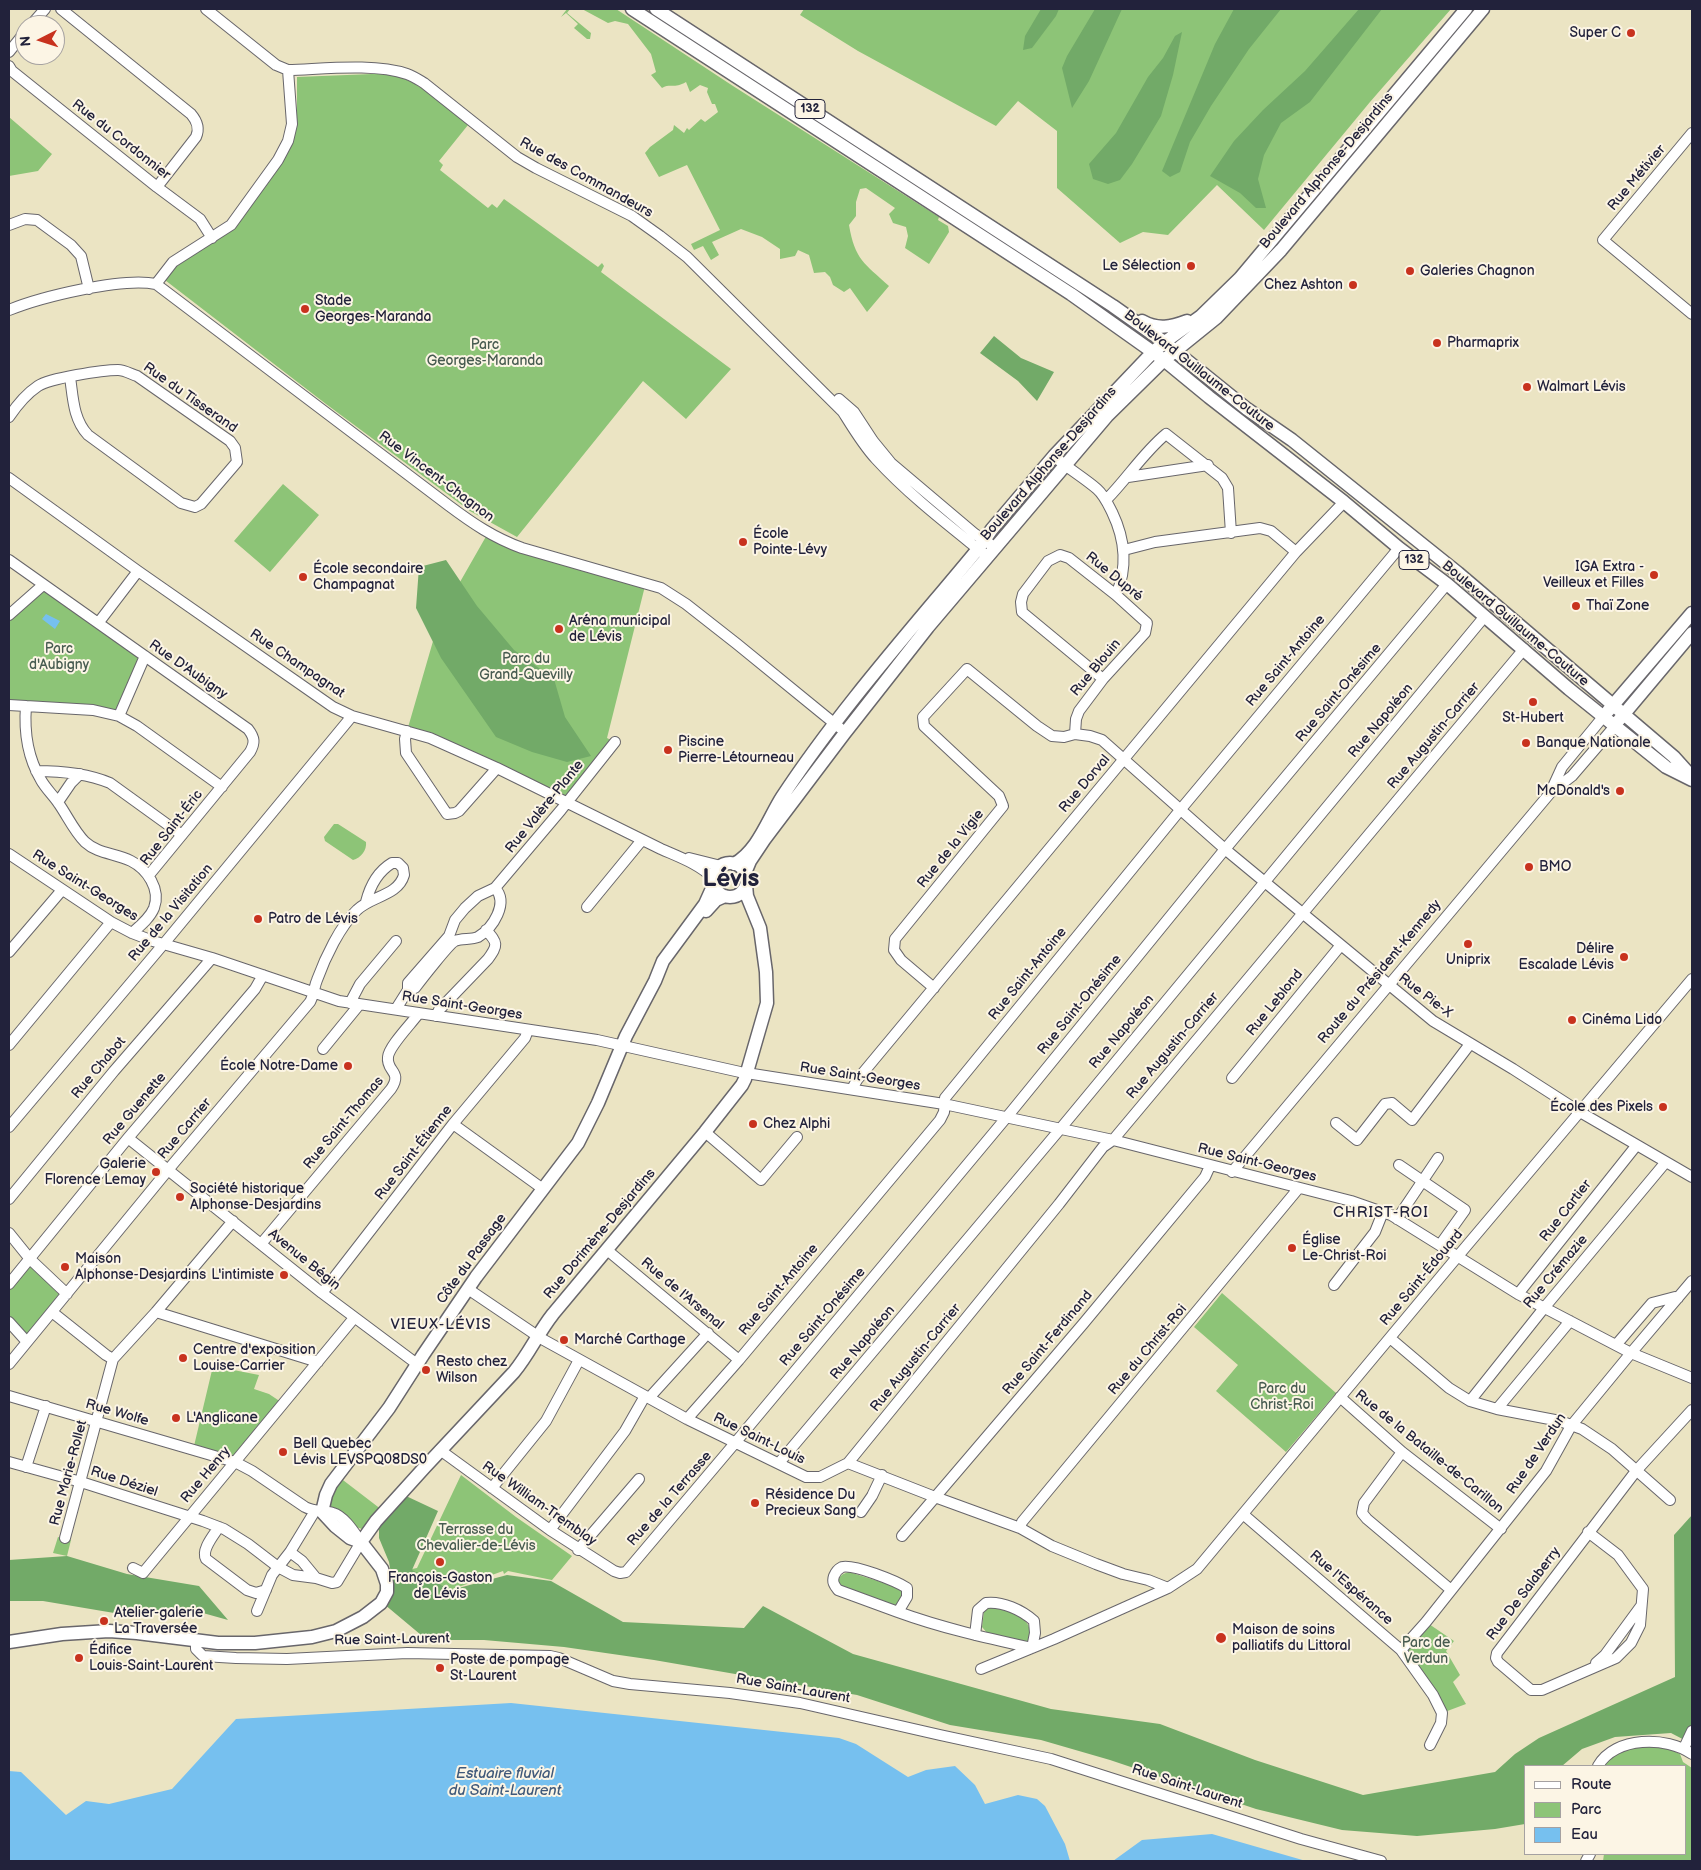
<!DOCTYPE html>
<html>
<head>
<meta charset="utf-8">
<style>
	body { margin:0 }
	#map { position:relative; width:1701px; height:1870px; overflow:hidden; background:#ebe4c3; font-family:"Balsamiq Sans",sans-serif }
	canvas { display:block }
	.frame { position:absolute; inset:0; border:10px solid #22223b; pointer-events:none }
	.legend { position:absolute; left:1524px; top:1765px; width:162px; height:90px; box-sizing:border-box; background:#fcf5e5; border:1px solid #a5a1a1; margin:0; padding:6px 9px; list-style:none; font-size:15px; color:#22223b }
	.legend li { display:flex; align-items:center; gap:10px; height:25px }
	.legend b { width:25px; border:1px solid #a5a1a1 }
	.north { position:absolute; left:15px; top:15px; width:50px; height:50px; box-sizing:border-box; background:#fcf5e5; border:1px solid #a5a1a1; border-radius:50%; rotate:265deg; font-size:14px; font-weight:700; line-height:20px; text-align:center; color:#22223b }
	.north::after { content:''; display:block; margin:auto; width:18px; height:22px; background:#c8321e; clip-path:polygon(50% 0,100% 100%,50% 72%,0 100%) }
</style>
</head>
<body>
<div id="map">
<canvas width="1701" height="1870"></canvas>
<div class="frame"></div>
<ul class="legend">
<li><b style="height:6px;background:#fff"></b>Route</li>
<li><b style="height:14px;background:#8dc477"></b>Parc</li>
<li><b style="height:14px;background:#76c0ef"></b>Eau</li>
</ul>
<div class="north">N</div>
</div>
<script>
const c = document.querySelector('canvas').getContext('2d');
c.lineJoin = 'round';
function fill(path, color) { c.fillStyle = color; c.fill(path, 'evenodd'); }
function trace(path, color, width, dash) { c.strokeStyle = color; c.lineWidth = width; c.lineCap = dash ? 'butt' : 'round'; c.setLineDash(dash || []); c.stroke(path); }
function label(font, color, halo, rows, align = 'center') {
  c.font = font + ' "Balsamiq Sans",sans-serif'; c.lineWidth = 4; c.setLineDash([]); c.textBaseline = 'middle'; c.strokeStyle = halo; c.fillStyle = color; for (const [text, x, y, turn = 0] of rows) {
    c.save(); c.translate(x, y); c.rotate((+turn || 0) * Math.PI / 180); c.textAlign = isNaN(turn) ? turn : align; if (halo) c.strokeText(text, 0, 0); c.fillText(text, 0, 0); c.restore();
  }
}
fill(new Path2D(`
	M567,9H570L567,13L591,33L590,39H587L574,28L578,24L566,13L561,17Z
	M582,9H616L733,86L939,217L938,220L948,226L949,232L929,264L905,248L908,236L906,227L893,223L889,214L895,208L866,188L860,189L856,202V216L849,225C855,260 864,263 889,286L867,312L850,288L844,292L833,285L830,277L825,272L814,273L809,255L798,250L795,256L780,259V249L762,237L741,229L712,242L719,255L711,260L703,246L694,250L691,244L720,230L687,165L659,177L645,153L650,147L673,130L674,125L684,133L687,128L689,130L701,119L705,122L718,112L715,104H712L707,92L708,88L700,85L690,92L686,82C674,89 670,83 662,88L651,75L656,72L651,54L628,24L615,21L608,23Z
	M804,9H1451L1370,102L1264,230L1217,185L1168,235L1143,232L1120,243L1057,188V131L1018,101L996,126L858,51L800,15Z
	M372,74C379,74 386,74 392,75C421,81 445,107 468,125L439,161L443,165L440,170L488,208L492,204L497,208L504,199L598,267L602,263L604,266L601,272L731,369L686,419L643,381L517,537L470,511L326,404L161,277L232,228L286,156L297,122V77Z
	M9,117L52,154L38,171L9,176Z
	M283,484L319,515L270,572L234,541Z
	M488,533L646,582L607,738L615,742L567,804L407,731L440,617Z
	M43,585L145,656L119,716L9,705V615Z
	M334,824H338L366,842C367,850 361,858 353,860L325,841L324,837Z
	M30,1259L67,1294L27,1342L9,1322V1284Z
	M1222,1293L1336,1393L1286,1452L1216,1391L1238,1365L1194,1327Z
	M213,1366L259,1375L254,1389L269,1394L284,1404L235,1462L194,1446Z
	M461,1475L516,1517L572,1556L552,1580L508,1571L504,1574L503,1571L453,1589L452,1592L445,1590V1587L419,1575L412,1574V1569L417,1568Z
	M339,1477L382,1510L364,1528L362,1529L356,1527L329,1508V1493Z
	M58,1537L71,1540L67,1556L53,1553Z
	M849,1572L897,1587L903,1592V1597L897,1606L893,1607L840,1586L838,1582C840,1575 842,1574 849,1572Z
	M990,1607H994C1016,1615 1026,1612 1032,1636L1028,1641L1023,1642L988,1634L982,1627L984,1611Z
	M1426,1622L1454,1641L1446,1651L1460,1675L1453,1682L1466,1704L1442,1713L1401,1650Z
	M1663,1746L1680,1754L1683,1762L1692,1768V1861H1603L1604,1854H1685V1766H1605C1613,1745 1644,1747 1663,1746Z`), '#8dc477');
fill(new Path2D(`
	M1041,9H1059L1056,16L1032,48L1023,50L1025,36Z
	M1095,9H1122L1089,81L1072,108L1062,68L1067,56Z
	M1234,9H1281L1249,49L1211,106L1190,142L1180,172L1170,177L1162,171L1215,44Z
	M1359,9H1382L1310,102L1281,123L1264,155L1258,179L1266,208H1256L1240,193L1210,176L1234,141L1263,110L1305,71Z
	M1182,32L1173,75L1161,116L1132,164L1120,180L1108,184L1093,179L1089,164L1116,133L1148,77L1163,58L1175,36Z
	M994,336L1021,358L1054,372L1037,401L1018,381L980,353Z
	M446,560L477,606L514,650L554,679L565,717L591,756L567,762L532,752L496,737L441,658L416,608L419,567Z
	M406,1496L438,1511L412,1570L451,1590L507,1575L551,1581L623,1622L744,1628L763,1606L853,1654L1051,1709L1160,1724L1255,1760L1363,1795L1495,1772L1515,1754L1539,1738L1675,1677L1674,1535L1692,1515V1744L1671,1733L1615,1737L1582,1749L1562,1766H1525V1824L1495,1829L1417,1836L1342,1830L1256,1809L1110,1760L1041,1740L950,1725L857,1695L654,1660L564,1647L484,1640H427L384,1604L393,1585L389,1562L379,1538V1527Z
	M67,1556L127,1574L199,1586L228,1620L185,1608L132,1616L43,1601H9V1560Z`), '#72aa68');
fill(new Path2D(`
	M46,614L60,621L55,629L42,619Z
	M511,1703L839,1738L856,1744L908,1777L926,1770L955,1766L975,1785L985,1804L1018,1795L1037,1799L1045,1806L1065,1844L1070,1861H9V1771L21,1772L66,1815L86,1801L109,1804L172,1789L236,1719Z
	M1212,1834L1306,1861H1113L1142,1840Z`), '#76c0ef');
const minor = new Path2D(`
	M61,9L191,114C197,121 200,128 196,137L157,187
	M206,9L276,65L288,70C324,69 374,63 407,74C413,76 419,80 424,83L517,157L536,168L632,216L660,236L687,257L843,412C853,428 863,445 876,459C908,494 947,524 983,553
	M31,25L45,9
	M9,52L25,32
	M9,66L12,71L157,187L200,219L212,238
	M1692,133L1603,240L1692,314
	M9,225L25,219L37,220L71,245L81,256L89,289
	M156,284L173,262L231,225L278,160L288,141L292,124L288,70
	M9,310C41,297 122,277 156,284L448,505C472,523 494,538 522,548L661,588L686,604L737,644L840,728
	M839,399L854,412L873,441L891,463L975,534L990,544
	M9,417C17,405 26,394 38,386C50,378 103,370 118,370C124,370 131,374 137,376L230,441L235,448L237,462L201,504L195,507L181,503L88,435C73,419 73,397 70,377
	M1054,456C1067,468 1083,477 1097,489C1104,495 1108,504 1112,512C1125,539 1128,567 1116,595
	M1128,477L1208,465
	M9,478L138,571L333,707L352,716L430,738L497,768L661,849C679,857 699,864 713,878
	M1106,500C1127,479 1143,453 1166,434L1222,478L1228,488L1231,533
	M1124,550L1155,542L1260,528L1271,531L1296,552
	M9,560L248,729C255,738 255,743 250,752L149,875
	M9,615L43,585
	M99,622L138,571
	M9,705L93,710L119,716L137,726L222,787
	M26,706C24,731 28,758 41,780C46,789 54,796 59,804C68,817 74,831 85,842C98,854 115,853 131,861C147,869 161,889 154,908C150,918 140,926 132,933
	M119,716L145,656
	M407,731L405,739L406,753L447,814L455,813L459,811L497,768
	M1075,734L1076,719L1079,711L1103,679L1145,633L1147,623L1116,595L1069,558L1060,555L1048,561L1023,594L1021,602L1022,612L1103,679
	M36,771C61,771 86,773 110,783L182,835
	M1551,791L1562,767L1603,717
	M58,802L71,783L80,774
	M9,854L111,922L132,933L153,941L212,958L339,1001L597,1040L740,1072L944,1104L1113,1140L1351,1201L1391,1215L1518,1294L1631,1353L1692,1378
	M689,858L721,866
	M587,907L642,840
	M9,952L62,890
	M934,988L901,960L894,950L895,939L1003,806L999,796L924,726L923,717L967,669L1037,726L1052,736L1064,737L1075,734L1090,736L1102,740L1226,850L1433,1021L1513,1069L1580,1112L1692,1177
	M408,990L415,988C421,980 449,944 455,941C462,938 471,940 478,937C493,928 509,903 495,888
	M350,1003L360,984L396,941
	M396,1009L408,990V983L449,936L455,920L465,908L478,896L495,888L561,810L615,742
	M436,1016L439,1010L488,959C498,945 498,943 486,930
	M9,1045L111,922
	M323,1049L359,1005
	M1232,1078L1341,945
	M852,1089L857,1080L1296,552L1344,502
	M1336,1123L1357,1140L1385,1104L1392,1103L1412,1120L1470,1044
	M453,1124L543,1189
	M9,1127L167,940L352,716
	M705,1132L761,1180L797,1137
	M128,1138L322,1293L417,1364
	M1399,1165L1465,1210L1440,1245
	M1232,1172L1551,792L1572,776L1615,726
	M9,1199L114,1071L212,958
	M1397,1219L1438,1158
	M9,1233L30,1259L67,1294
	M261,1244L391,1089C403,1071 386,1072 388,1057C389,1046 412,1023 419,1013
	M607,1250L739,1360
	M9,1284L128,1138L255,989L263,975
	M1334,1285L1375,1232L1383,1212
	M468,1289L542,1339L687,1419L806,1477H820L848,1463L1059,1204L1103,1147L1113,1140L1524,649
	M322,1293L453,1124L525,1038L528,1030
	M1518,1294L1636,1146
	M52,1312L106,1355L113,1359
	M156,1312L318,1362
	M9,1322L27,1342
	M1390,1338L1449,1388L1470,1401L1497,1409L1560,1421L1582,1429L1612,1449L1670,1500
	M1616,1345L1652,1303L1675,1297L1678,1298
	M9,1364L173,1164L310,1002C314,995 314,987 317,980C325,958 340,926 357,910C371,896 398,896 404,875L403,868L398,863H392C377,872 370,886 366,902
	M9,1396L235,1462L252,1471L305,1507C314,1512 323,1510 333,1513C344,1516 354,1532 361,1542L337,1582L332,1583L316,1578L293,1575L278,1567L248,1544L224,1529L203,1521L81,1482L9,1462
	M1340,1397L1402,1452L1501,1529
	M649,1398L708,1333
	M1470,1401L1544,1308L1665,1163
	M1497,1409L1570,1321
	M687,1419L739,1360L940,1120L944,1112L945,1098L1181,809L1399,548
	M440,1450L550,1530L614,1571L620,1573L626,1572L735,1443L1011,1112L1221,854L1447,584
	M1402,1452L1364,1503L1362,1513L1367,1519L1450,1589
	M779,1463L1061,1128L1485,616
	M848,1463L935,1497L1020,1528L1052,1546L1096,1564L1123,1574L1148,1580L1168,1588
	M26,1467L46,1406
	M492,1488L546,1421L579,1360
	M861,1512L872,1496L882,1475
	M1244,1515L1401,1650L1433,1695L1442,1713L1441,1723L1430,1745
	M219,1527C213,1536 201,1550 206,1559L247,1590L256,1593L266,1590
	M1020,1528L1022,1522L1298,1189
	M550,1530L625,1431L645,1396
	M1588,1532L1618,1555L1643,1589L1640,1625L1631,1643L1616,1658L1542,1690H1531L1498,1662L1496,1658L1497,1653L1636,1471L1692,1410
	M902,1536L1083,1324L1205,1177L1210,1166
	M65,1538L113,1359L156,1312L233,1221
	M578,1550L639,1479
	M290,1552L302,1561L316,1578
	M133,1568L143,1573L354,1318
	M257,1611L272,1575L290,1552L315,1511
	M898,1612L838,1590C834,1585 832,1582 834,1576C836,1571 838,1569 842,1567C854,1564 896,1581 907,1588V1597L898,1612C942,1628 987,1638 1032,1648L1035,1633L1034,1621C1022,1610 1002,1601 986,1603L978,1610L975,1635
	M196,1641V1649L203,1656L236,1658L287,1659L407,1653L550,1656L559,1658L613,1681L630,1684L730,1693L800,1703L940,1735L1051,1759L1301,1839L1381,1861
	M1401,1650L1426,1622L1546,1471L1571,1426L1631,1353L1692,1281
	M1596,1663L1605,1655L1641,1606
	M981,1669L1054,1639L1168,1588L1197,1569L1458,1256L1692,979
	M1684,1748L1692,1731
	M1598,1766C1615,1736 1667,1736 1692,1754
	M1586,1861L1590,1854`);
const major = new Path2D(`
	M632,9L1071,294L1164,360L1209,397L1344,502L1399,548L1447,584L1569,689L1666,767L1692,780
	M656,9L1113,306L1164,342L1247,409L1292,440L1458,573L1674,757L1692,777
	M1142,321C1158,330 1171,327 1187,321
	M1608,711L1692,613
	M1619,720L1692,633
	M713 880a17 17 0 1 1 34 0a17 17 0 1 1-34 0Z
	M734,864C758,851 768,819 782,797C840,709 911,630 978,549L992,529L1054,456L1153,352L1169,339L1201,316L1240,278L1466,9
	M745,873L750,861L764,840L844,734L928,627L1107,416L1164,360L1216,318L1281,250L1483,9
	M706,911L716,900L725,896
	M361,1542L376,1521L424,1468L514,1372C529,1354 538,1333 553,1314L705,1132L742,1085L745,1079L767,1003L766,972L760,928L747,896L746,885
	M9,1642L62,1634L109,1631L137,1633L218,1643H255L312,1637L336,1631L363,1617L381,1603L387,1592V1584L382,1569L361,1542L350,1538L335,1526L322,1512L326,1495L331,1484L389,1408L423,1355L476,1277L578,1143L598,1103L626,1036L655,981L663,961L705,904L714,884`);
trace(minor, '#68666b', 12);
trace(major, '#68666b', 15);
trace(minor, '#fff', 10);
trace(major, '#fff', 12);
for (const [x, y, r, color] of [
	[1631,33,5,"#c8321e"],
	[1191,266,5,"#c8321e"],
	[1410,271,5,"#c8321e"],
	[1353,285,5,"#c8321e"],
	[305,309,5,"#c8321e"],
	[1437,343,5,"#c8321e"],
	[1527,387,5,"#c8321e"],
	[743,542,5,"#c8321e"],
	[1654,575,5,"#c8321e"],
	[303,577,5,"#c8321e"],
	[1576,606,5,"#c8321e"],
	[559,629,5,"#c8321e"],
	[1533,702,5,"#c8321e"],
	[1526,743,5,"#c8321e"],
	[668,750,5,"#c8321e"],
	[1620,791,5,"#c8321e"],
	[1529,867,5,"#c8321e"],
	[258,919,5,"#c8321e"],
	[1468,944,5,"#c8321e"],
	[1624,957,5,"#c8321e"],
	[1572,1020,5,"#c8321e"],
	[348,1066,5,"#c8321e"],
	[1663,1107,5,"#c8321e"],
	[753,1124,5,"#c8321e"],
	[156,1172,5,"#c8321e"],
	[180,1197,5,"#c8321e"],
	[1292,1248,5,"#c8321e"],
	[65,1267,5,"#c8321e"],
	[284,1275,5,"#c8321e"],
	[564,1340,5,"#c8321e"],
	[183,1358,5,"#c8321e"],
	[426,1370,5,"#c8321e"],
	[176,1418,5,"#c8321e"],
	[283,1452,5,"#c8321e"],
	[755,1503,5,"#c8321e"],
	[440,1562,5,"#c8321e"],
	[104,1621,5,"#c8321e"],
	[1221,1638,6,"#c8321e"],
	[79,1658,5,"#c8321e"],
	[440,1668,5,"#c8321e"]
]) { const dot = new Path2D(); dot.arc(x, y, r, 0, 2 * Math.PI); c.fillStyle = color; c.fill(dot); trace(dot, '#fcf5e5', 2); }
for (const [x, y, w] of [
	[810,109,30],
	[1414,560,30]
]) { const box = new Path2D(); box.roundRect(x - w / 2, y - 9.5, w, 19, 4); c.fillStyle = '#fcf5e5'; c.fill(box); trace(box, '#22223b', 1); }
label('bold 12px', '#22223b', null, [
	["132",810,109],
	["132",1414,560]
]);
label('14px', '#22223b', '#fcf5e5', [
	["Super C",1621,33,"right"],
	["Le Sélection",1181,266,"right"],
	["Galeries Chagnon",1420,271],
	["Chez Ashton",1343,285,"right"],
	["Stade",315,301],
	["Georges-Maranda",315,317],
	["Pharmaprix",1447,343],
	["Walmart Lévis",1537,387],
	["École",753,534],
	["Pointe-Lévy",753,550],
	["IGA Extra -",1644,567,"right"],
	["Veilleux et Filles",1644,583,"right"],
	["École secondaire",313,569],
	["Champagnat",313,585],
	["Thaï Zone",1586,606],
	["Aréna municipal",569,621],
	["de Lévis",569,637],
	["St-Hubert",1533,718,"center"],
	["Piscine",678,742],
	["Pierre-Létourneau",678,758],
	["Banque Nationale",1536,743],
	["McDonald's",1610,791,"right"],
	["BMO",1539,867],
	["Patro de Lévis",268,919],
	["Délire",1614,949,"right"],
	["Escalade Lévis",1614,965,"right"],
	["Uniprix",1468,960,"center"],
	["Cinéma Lido",1582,1020],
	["École Notre-Dame",338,1066,"right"],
	["École des Pixels",1653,1107,"right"],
	["Chez Alphi",763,1124],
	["Galerie",146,1164,"right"],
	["Florence Lemay",146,1180,"right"],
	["Société historique",190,1189],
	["Alphonse-Desjardins",190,1205],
	["Église",1302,1240],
	["Le-Christ-Roi",1302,1256],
	["Maison",75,1259],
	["Alphonse-Desjardins",75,1275],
	["L'intimiste",274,1275,"right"],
	["Marché Carthage",574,1340],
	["Centre d'exposition",193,1350],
	["Louise-Carrier",193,1366],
	["Resto chez",436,1362],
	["Wilson",436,1378],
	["L'Anglicane",186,1418],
	["Bell Quebec",293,1444],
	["Lévis LEVSPQ08DS0",293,1460],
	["Résidence Du",765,1495],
	["Precieux Sang",765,1511],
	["François-Gaston",440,1578,"center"],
	["de Lévis",440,1594,"center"],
	["Atelier-galerie",114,1613],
	["La Traversée",114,1629],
	["Maison de soins",1232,1630],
	["palliatifs du Littoral",1232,1646],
	["Édifice",89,1650],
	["Louis-Saint-Laurent",89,1666],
	["Poste de pompage",450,1660],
	["St-Laurent",450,1676]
], 'left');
label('14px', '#22223b', '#fcf5e5', [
	["Rue du Cordonnier",121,140,38],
	["Boulevard Alphonse-Desjardins",1327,171,-50],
	["Rue des Commandeurs",586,178,29],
	["Rue Métivier",1637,178,-50],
	["Boulevard Guillaume-Couture",1199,371,38],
	["Rue du Tisserand",190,398,35],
	["Boulevard Alphonse-Desjardins",1049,464,-49],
	["Rue Vincent-Chagnon",436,477,37],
	["Rue Dupré",1114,577,39],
	["Boulevard Guillaume-Couture",1515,624,40],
	["Rue Saint-Antoine",1286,661,-50],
	["Rue Champagnat",297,664,34],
	["Rue Blouin",1096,668,-50],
	["Rue D'Aubigny",188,670,35],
	["Rue Saint-Onésime",1339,693,-50],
	["Rue Napoléon",1381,721,-50],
	["Rue Augustin-Carrier",1434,736,-50],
	["Rue Dorval",1085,784,-50],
	["Rue Valère-Plante",545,807,-51],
	["Rue Saint-Éric",172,828,-52],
	["Rue de la Vigie",951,849,-51],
	["Rue Saint-Georges",85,886,32],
	["Rue de la Visitation",171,913,-50],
	["Route du Président-Kennedy",1380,972,-50],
	["Rue Saint-Antoine",1028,974,-51],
	["Rue Pie-X",1425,996,37],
	["Rue Leblond",1275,1003,-51],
	["Rue Saint-Onésime",1080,1005,-51],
	["Rue Saint-Georges",462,1006,9],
	["Rue Napoléon",1122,1032,-50],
	["Rue Augustin-Carrier",1173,1046,-50],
	["Rue Chabot",99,1068,-50],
	["Rue Saint-Georges",860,1077,9],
	["Rue Guenette",135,1109,-50],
	["Rue Saint-Thomas",344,1123,-50],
	["Rue Carrier",185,1129,-50],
	["Rue Saint-Étienne",414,1153,-52],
	["Rue Saint-Georges",1257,1163,14],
	["Rue Cartier",1566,1211,-52],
	["Rue Dorimène-Desjardins",600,1234,-50],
	["Côte du Passage",472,1259,-54],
	["Avenue Bégin",304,1260,39],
	["Rue Crémazie",1556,1272,-50],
	["Rue Saint-Édouard",1422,1278,-50],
	["Rue Saint-Antoine",779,1290,-50],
	["Rue de l'Arsenal",682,1294,40],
	["Rue Saint-Onésime",823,1317,-50],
	["Rue Napoléon",863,1343,-50],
	["Rue Saint-Ferdinand",1048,1343,-50],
	["Rue du Christ-Roi",1148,1350,-50],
	["Rue Augustin-Carrier",916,1358,-51],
	["Rue Wolfe",117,1413,16],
	["Rue Saint-Louis",759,1439,26],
	["Rue de la Bataille-de-Carillon",1429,1452,39],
	["Rue de Verdun",1537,1454,-56],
	["Rue Marie-Rollet",69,1473,-75],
	["Rue Henry",206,1475,-50],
	["Rue Déziel",124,1482,18],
	["Rue de la Terrasse",670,1499,-49],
	["Rue William-Tremblay",539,1504,35],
	["Rue l'Espérance",1351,1588,41],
	["Rue De Salaberry",1524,1594,-53],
	["Rue Saint-Laurent",392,1640,-1],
	["Rue Saint-Laurent",793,1689,10],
	["Rue Saint-Laurent",1187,1787,18]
]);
label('14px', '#475b50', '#fcf5e5', [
	["Parc",485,345],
	["Georges-Maranda",485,361],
	["Parc",59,649],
	["d'Aubigny",59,665],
	["Parc du",526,659],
	["Grand-Quevilly",526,675],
	["Parc du",1282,1389],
	["Christ-Roi",1282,1405],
	["Terrasse du",476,1530],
	["Chevalier-de-Lévis",476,1546],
	["Parc de",1426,1643],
	["Verdun",1426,1659]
]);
c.letterSpacing = '1px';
label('15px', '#22223b', '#fcf5e5', [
	["CHRIST-ROI",1381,1213],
	["VIEUX-LÉVIS",441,1325]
]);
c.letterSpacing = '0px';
label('italic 15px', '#3f597a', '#fcf5e5', [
	["Estuaire fluvial",505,1774],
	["du Saint-Laurent",505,1791]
]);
label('bold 24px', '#22223b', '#fcf5e5', [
	["Lévis",731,880]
]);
</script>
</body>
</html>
